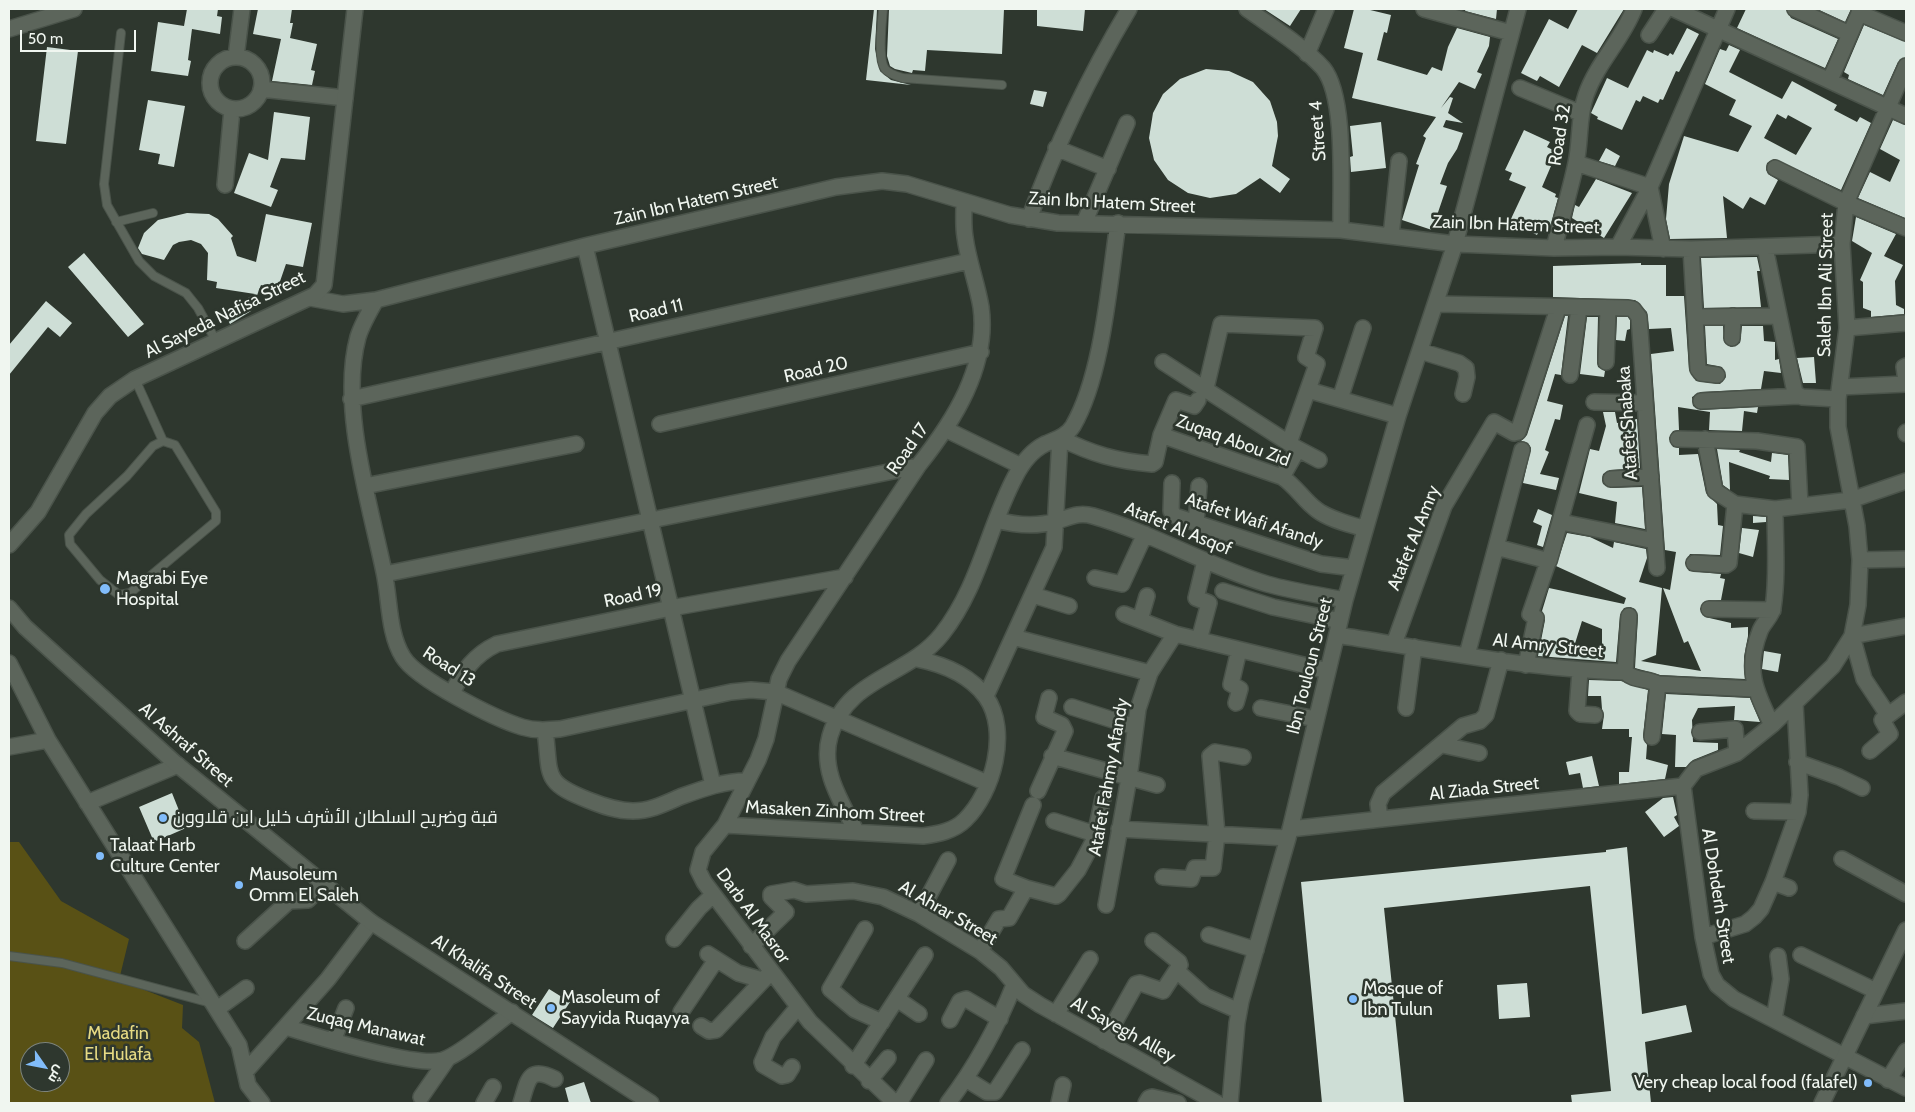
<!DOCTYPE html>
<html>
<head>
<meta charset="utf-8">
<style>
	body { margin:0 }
	#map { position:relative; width:1915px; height:1112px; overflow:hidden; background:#2e372e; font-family:Cabin,Cairo,sans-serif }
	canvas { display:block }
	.frame { position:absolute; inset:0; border:10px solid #f0f6f0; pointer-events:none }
	.north { position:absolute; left:20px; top:1042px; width:50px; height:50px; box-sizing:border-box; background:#2e372e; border:1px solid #7c837c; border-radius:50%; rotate:123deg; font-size:14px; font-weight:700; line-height:20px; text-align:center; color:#f0f6f0 }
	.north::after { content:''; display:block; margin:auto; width:18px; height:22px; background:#81bcfa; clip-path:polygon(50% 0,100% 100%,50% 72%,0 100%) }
	.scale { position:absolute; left:20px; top:30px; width:116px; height:22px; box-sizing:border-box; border:2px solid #f0f6f0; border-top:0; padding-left:6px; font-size:15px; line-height:18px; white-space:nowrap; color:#f0f6f0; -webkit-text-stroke:4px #2e372e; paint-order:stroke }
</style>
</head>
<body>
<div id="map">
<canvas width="1915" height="1112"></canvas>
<div class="frame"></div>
<div class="north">ش</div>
<div class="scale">50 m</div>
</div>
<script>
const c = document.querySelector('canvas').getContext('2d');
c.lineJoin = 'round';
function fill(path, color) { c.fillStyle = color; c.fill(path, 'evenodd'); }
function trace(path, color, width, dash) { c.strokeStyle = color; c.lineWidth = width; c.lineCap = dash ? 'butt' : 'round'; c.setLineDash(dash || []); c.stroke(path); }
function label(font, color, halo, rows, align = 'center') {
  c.font = font + ' Cabin,Cairo,sans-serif'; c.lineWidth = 5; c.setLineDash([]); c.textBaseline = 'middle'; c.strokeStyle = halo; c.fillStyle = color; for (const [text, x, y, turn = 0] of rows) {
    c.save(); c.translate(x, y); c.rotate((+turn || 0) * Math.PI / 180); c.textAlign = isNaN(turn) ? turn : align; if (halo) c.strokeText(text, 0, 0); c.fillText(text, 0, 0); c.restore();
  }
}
fill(new Path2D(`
	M9,842H19L61,901L129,939L119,980L183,1005L182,1028L199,1042L215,1103H9ZM30,1052H60V1082H30Z`), '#595115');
fill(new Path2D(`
	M187,9H218L217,16L222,17L220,34L192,29L188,60L191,61L188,76L151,71L158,22L184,26Z
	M258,9H292L290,23H293L290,38L317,44L311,70L315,71L312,85L272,81L281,39L253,34Z
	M874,9H877L875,49L880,71L891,80L911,85L866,80Z
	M889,9H1004L1002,54L927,50L925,71L913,70L912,73L895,69L890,66L887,56Z
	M1037,9H1085L1083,31L1037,26Z
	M1264,9H1301L1290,26Z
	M1354,9H1366L1391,15L1387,33L1384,32L1377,60L1427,75L1432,67L1442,71L1448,47L1457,28L1490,37L1489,46L1477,72L1482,74L1475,89L1459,82L1441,108L1450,97L1453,98L1448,113L1463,123L1446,120L1443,127L1463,133L1457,149L1448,163L1440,184L1447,186L1432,230L1402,220L1419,165L1416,164L1426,138L1423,136L1436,117L1352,98L1363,53L1344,48Z
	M1466,9H1497L1496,19L1465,11Z
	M1578,9H1624L1597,53L1582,45L1559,87L1540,76L1537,81L1521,73L1549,19L1568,29Z
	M1746,9H1786L1791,18L1838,39L1825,68L1737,28Z
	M1817,9H1851L1845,22Z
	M1864,25L1906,42V57L1898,62L1883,95L1848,79L1849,75L1844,72Z
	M1687,28L1699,34L1679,72L1676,71L1663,100L1660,99L1658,103L1643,96L1640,102L1636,100L1622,130L1597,119L1598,117L1591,113L1607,78L1628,88L1647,50L1653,53L1654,50L1668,56L1670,53L1673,55Z
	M1729,45L1740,50L1729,72L1782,99L1792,81L1837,105L1834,110L1857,122L1860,117L1871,123L1841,190L1774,159L1767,163L1766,169L1768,174L1778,180L1765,205L1750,197L1743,209L1723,196L1727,238L1670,239L1666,219L1669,184L1684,136L1738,152L1752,126L1729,115L1736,100L1705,84L1720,49L1726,51ZM1777,114L1786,119L1788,115L1812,128L1796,155L1764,138Z
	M47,47L78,51L66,144L36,141Z
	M1206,69L1229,71L1253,82L1270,101L1277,122L1278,136L1272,166L1290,179L1280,193L1260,178L1236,194L1210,198L1188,193L1168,180L1154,160L1149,138L1153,113L1163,94L1180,79Z
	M1034,90L1047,92L1043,107L1030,104Z
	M148,100L185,106L174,167L158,164L160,154L139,150Z
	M274,112L310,117L305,160L281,158L270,187L278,190L271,207L234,193L249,153L268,160Z
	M1893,120L1906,125L1905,218L1858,198L1870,172L1890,182L1900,160L1880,149Z
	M1381,122L1386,168L1351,172L1350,157L1353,156L1350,126Z
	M1524,130L1550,142L1547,147L1557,152L1542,187L1556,194L1555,197L1558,198L1548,234L1539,230L1537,235L1510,221L1526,187L1509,180L1512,173L1505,170Z
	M1606,148L1620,156L1615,166L1599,161Z
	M1596,179L1632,193L1604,238L1572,218L1575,205L1579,207Z
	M187,213L209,214L218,219L233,236L231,238L237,256L256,262L266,214L312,223L303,267L286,264L277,290L261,285L251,311L230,324L223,312L255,294L216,288L217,282L207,280L208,253L201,244L191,240L179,242L173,245L164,260L142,254L138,248L144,233L158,220Z
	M1856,217L1896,234L1884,256L1903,265L1895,281L1896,305L1904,309V314L1871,317V311L1863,308V282L1860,280L1872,253L1852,241Z
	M84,253L144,324L128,337L68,267Z
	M1757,257L1760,271H1757L1761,307L1704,308L1701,258Z
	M1641,263V265H1666V296H1684L1689,370L1696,381L1720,384L1726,377L1722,367L1707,364L1705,326H1723L1724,342L1731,347L1740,343L1742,326H1763L1764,341L1775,342V360L1779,359L1781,373L1764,371L1761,389L1701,392L1692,397L1693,406L1701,410L1758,407L1757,413L1744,411L1742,431L1709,430L1710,412L1678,407L1679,430L1673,431L1669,438L1673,447L1679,448V455L1698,454L1706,493L1717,504L1718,525L1723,526L1720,555L1690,554L1685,563L1689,571L1721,574L1720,578L1725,579L1721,600L1705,601L1700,609L1705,617L1731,623V628L1748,627V636L1744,657L1745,679L1660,675L1635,668L1638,616L1635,609L1630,607L1624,608L1620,615L1616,662L1538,656L1545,620L1542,611L1549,588L1624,604L1626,598L1556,566L1567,533L1590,537L1613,548L1614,542L1646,549L1647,558L1639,582L1662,588L1656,655L1641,661L1701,671L1688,641L1684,643L1663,588L1670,590L1676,552L1665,550L1651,354L1674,351L1671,328L1649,329L1647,312L1635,300L1553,297V266ZM1582,621L1602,629V656L1573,650Z
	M46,301L72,323L60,337L48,327L9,375V345Z
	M1565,316H1568L1561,375L1555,374L1547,401L1563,405L1560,420L1555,419L1545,450L1549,452L1540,474L1559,478L1556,490L1523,483L1531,448L1528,443L1521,441L1527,435Z
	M1587,317H1598L1597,362L1598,367L1605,371L1604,377L1580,374Z
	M1617,317H1628L1630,320V329L1627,330L1625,341L1616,340Z
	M1814,357L1816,383H1803L1797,358Z
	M1603,412H1615L1617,423L1637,419L1640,468L1610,470L1603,474L1602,480L1603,484L1611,488L1642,487L1645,529L1615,523L1617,502L1579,493L1590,449L1599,451L1606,426Z
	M1717,449L1740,450L1739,452L1771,462L1772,453L1788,455L1789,480L1769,479L1770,476L1729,462L1730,490L1723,485Z
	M1538,509L1552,515L1543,547L1537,545L1542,526L1533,522Z
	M1753,516L1766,517V522L1753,523Z
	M1742,528L1759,530L1753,557L1739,553Z
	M1764,651L1781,654L1778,672L1762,669Z
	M1589,680L1621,681L1648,690L1643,736L1647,745L1646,759L1668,765L1665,779L1619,784V772H1629L1632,737H1629V729H1602L1604,715L1602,709L1601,696H1588Z
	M1666,694L1750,698L1760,722L1734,720L1735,706L1698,708L1692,720L1693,742L1718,743V750L1693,760L1686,767H1675L1676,735L1662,734Z
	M1592,756L1599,786L1583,788L1580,773L1569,775L1566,762Z
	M172,793L186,828L154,842L139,807Z
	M1673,797L1677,815L1674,817L1679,826L1664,837L1645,812L1663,798Z
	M1627,847L1642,1014L1686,1005L1692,1032L1645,1042L1651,1103H1572L1571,1095L1611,1091L1590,886L1384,908L1404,1103H1322L1301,882L1606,852V850Z
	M1527,983L1530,1017L1499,1019L1497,985Z
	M549,989L570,1002L553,1028L532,1015Z
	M584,1082L591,1103H569L565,1088Z`), '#ceded6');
const service = new Path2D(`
	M883,9C882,23 877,58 885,69C889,74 897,76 903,78L1002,85
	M121,33L104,184L107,205L139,261L154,276L186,293L198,308L216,341
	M116,222L153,213
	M135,379L163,441
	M163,441L175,445L216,512V521L130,593L119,595L100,580L70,544L69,535L86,514L127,476L153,446Z
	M9,956L62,963L211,1003`);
const minor = new Path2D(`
	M1247,9C1272,27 1302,45 1323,68C1347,97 1340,191 1341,230
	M1424,9L1511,33
	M1674,9L1906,116
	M1795,9L1850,34
	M1859,13L1906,33
	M9,29L74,9
	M1649,35L1666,9
	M1307,54L1326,9
	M236,57L242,9
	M210 83a26 26 0 1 1 52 0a26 26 0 1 1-52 0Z
	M1830,80L1861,9
	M1520,88L1580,113
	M261,89L345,98
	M1056,148L1108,169
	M1576,163L1650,187
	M1775,168L1846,203L1906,228
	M225,185L232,109
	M1650,187L1663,249
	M1029,219C1056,145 1089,76 1129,9
	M1084,223L1127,123
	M1391,236L1399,161
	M585,246L713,785
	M1618,247L1650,187L1727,9
	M1765,247L1795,393L1802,397L1838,399
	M1554,248C1561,220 1570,192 1576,163C1581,140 1578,117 1586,95C1597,63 1622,40 1634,9
	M1691,249L1698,369L1701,373L1717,375
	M310,298L343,304L376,300L585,246L836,187L882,181L907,184L1010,215L1058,223L1341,230L1455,244L1554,248L1618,247L1691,249L1842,244
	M376,300C369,312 362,324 358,337C339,406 370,504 384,572C390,599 388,633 403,657C417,680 496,719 522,727C535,731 547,730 560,729L731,692L751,690L775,692L987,783
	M1436,304L1628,308L1633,309L1639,317L1657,568
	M1696,317L1779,316
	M1847,328L1906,323
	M1732,338L1733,316
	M1420,351L1459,363L1466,368L1467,377L1463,394
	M1163,362L1298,449L1319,460
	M1606,362L1608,309
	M1906,366L1904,367L1906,381
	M1570,375L1579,308
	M1840,387L1906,384
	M1206,388L1221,324L1315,328L1306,357L1317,364L1289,443
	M1308,390L1398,416
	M351,399L969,261
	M1340,399L1363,328
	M1701,401L1798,396
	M1594,402L1645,403
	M660,424L981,352
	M945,429L1021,466
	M1906,432V434
	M1161,435L1282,477C1296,486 1304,501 1317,510C1330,520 1350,524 1365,529
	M1678,439L1757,441L1797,447L1800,506
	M1705,439L1715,491L1735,504L1775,509L1851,500L1906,481
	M1282,477L1298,449
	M1611,479L1651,477
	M1172,483L1171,511L1175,516L1321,564L1354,568
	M365,486L576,444
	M997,520C1018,526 1036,527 1057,521C1070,517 1079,512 1093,516C1153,533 1207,566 1267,584C1292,591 1319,595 1345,600
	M1561,522L1655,541
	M1196,523L1199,486
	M1496,547L1549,561L1587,425
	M1860,560L1906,559
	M1694,563L1726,565L1729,563L1735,504
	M385,574L918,466
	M1095,578L1122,584L1145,534
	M1223,591L1273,607L1340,621
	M1033,595L1069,606
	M1709,609L1773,610
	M1124,614L1175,634L1328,671
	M1140,620L1147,596
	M1337,635C1432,650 1528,669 1625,672C1634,681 1646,678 1658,684L1754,689
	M1013,637L1150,673
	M1199,640L1209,603L1196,598L1205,561
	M1394,644L1444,506L1494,422L1514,433L1518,432L1558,308
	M1467,655L1522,450
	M9,663L48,740L239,1045L248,1085L262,1103
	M1526,665L1536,618L1530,614L1548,562
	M1580,671L1577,711L1580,714L1595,715
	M1625,672L1629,616
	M452,693C463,671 474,655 497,644L671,608L845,577
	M986,696L1054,547L1060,438C1092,454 1116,461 1152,464L1155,462L1161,435L1176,400L1194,406L1198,400
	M1236,703L1240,689L1231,684L1239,650
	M1072,707L1135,727
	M1261,708L1316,719
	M1406,708L1414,647
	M1888,715L1864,679L1852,636L1906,626
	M1772,725C1755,691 1745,669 1760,631C1763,623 1772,616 1773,608C1778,576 1775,541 1775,509
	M545,730C551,776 542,782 588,800C603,806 617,811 633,811C650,811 664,804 680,797C702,789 723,781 747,781
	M1700,732L1735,729L1737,753
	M1652,737L1658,684
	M1443,745L1479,753
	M9,747L48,740
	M1870,751L1890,734L1882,720L1906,702
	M1052,756L1157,785
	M1797,762L1839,777L1862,788
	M1683,786L1696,769L1737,753L1772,725L1833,666L1852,636L1858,605L1860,560L1857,526L1838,427V399L1847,328L1842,244L1846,203L1906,66
	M1683,786L1703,937L1711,974L1717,985L1734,999L1906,1088
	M1038,791L1065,731L1062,725L1044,717L1049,698
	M87,803L178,765
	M1754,811L1798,812
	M1380,819L1378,804L1383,793L1463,726L1480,721L1486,715L1501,660
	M1054,821L1095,834
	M725,825L923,836C938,834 954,831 965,820C993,793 1010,731 986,697C970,675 942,664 917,659
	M1119,829L1288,838
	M1290,829L1683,786
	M856,831C841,801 820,770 830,736C847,677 908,677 942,634C979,587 988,528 1015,477C1022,463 1031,451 1045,444C1056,439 1066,437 1073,426C1103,374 1109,283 1118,223
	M1842,859L1906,894
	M1163,877L1191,879L1195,868H1213L1217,834L1210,756L1215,752L1243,757
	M1773,882L1789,888
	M1026,888L1003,879L1033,805
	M1106,905L1129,778L1138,709L1150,673L1175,634
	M919,914L948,860
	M865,929L830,989L855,1010L882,1022
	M1209,935L1256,950
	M1703,937L1745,924L1754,917L1761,909L1773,882L1798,812L1800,795L1795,704
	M674,939L699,908L713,895
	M245,941L289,901L308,900L324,884
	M751,946L786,912L771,897V894L794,890L806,894L853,891L883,897L919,914L980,951L1001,968L1023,994L1040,1005L1217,1103
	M980,951L999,919L1009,918L1026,888L1056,896L1059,894L1078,870L1094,840L1103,798
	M708,954L738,973L762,980
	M1801,955L1876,991
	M1177,971L1205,996L1239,1011
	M897,999L919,1014
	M217,1009L246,988
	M681,1012L716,960
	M1056,1014L1090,959
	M1774,1019L1781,979L1778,956
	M950,1020L960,1001L966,999L1000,1019
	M701,1026L709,1031L716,1030L771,972
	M286,1027C315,1036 418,1068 443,1060C463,1053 494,1025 512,1012
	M333,1041L346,1008
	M1104,1041L1136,984L1140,983L1163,991L1180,965L1179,962L1153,941
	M853,1066L925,955
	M792,1067L787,1075L782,1076L763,1065L762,1062L773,1037L798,1007
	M246,1071L328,979L371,922
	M966,1079L987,1092H995L1022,1050
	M1888,1080L1906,1051
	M869,1081L888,1058
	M421,1097L448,1058
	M484,1103L493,1087
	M521,1103C528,1081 528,1065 555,1079
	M895,1103L810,1022L704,882L698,870L703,852L725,825L758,760L766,739L779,679L788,661L918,466C954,421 989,366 981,307C977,283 968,261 965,237C963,226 964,214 964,202
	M899,1103L926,1060
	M948,1103C976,1066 997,1028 1014,985
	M1059,1103L1063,1085
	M1146,1103L1149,1098L1152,1097L1178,1103
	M1230,1103L1237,1023L1241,1001L1288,838L1345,600L1398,416L1455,244L1518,9`);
const tertiary = new Path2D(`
	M9,545L38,512L95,413L110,396L135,379L315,295L324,285L355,9
	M9,608L25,627L174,762L371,922L651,1103
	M1864,1016L1906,1011`);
const secondary = new Path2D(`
	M1822,1103L1906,930`);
trace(service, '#4a534a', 10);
trace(minor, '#4a534a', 18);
trace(tertiary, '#4a534a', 18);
trace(secondary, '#4a534a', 18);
trace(service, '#5c655b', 8);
trace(minor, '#5c655b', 15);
trace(tertiary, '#5c655b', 15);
trace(secondary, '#5c655b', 15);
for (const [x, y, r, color] of [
	[105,589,6,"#81bcfa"],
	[163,818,5,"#81bcfa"],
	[100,856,5,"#81bcfa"],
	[239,885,5,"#81bcfa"],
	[1353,999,5,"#81bcfa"],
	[551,1008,5,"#81bcfa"],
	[1868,1083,5,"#81bcfa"]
]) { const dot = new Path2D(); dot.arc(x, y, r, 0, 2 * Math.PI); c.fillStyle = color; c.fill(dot); trace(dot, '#2e372e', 2); }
label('18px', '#f0f6f0', '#2e372e', [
	["Street 4",1318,131,-94],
	["Road 32",1560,135,-81],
	["Zain Ibn Hatem Street",696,201,-13],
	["Zain Ibn Hatem Street",1112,203,3],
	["Zain Ibn Hatem Street",1516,225,2],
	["Saleh Ibn Ali Street",1826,285,-89],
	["Road 11",656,311,-13],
	["Al Sayeda Nafisa Street",225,315,-26],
	["Road 20",816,370,-13],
	["Atafet Shabaka",1628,423,-94],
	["Zuqaq Abou Zid",1233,441,20],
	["Road 17",908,449,-55],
	["Atafet Wafi Afandy",1254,521,18],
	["Atafet Al Asqof",1178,529,22],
	["Atafet Al Amry",1414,538,-68],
	["Road 19",633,596,-12],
	["Al Amry Street",1548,646,6],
	["Ibn Touloun Street",1310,666,-76],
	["Road 13",449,667,33],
	["Al Ashraf Street",186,745,41],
	["Atafet Fahmy Afandy",1109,777,-80],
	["Al Ziada Street",1484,789,-6],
	["Masaken Zinhom Street",835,812,3],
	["Al Dohderh Street",1718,896,81],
	["Al Ahrar Street",948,913,30],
	["Darb Al Masror",753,916,54],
	["Al Khalifa Street",484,972,33],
	["Zuqaq Manawat",366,1027,13],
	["Al Sayegh Alley",1123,1030,29]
]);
label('18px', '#f0f6f0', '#2e372e', [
	["Magrabi Eye",116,579],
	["Hospital",116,600],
	["قبة وضريح السلطان الأشرف خليل ابن قلاوون",173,818],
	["Talaat Harb",110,846],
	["Culture Center",110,867],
	["Mausoleum",249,875],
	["Omm El Saleh",249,896],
	["Mosque of",1363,989],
	["Ibn Tulun",1363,1010],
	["Masoleum of",561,998],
	["Sayyida Ruqayya",561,1019],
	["Very cheap local food (falafel)",1858,1083,"right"]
], 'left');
label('18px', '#e6da83', '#2e372e', [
	["Madafin",118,1034],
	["El Hulafa",118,1055]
]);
</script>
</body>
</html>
